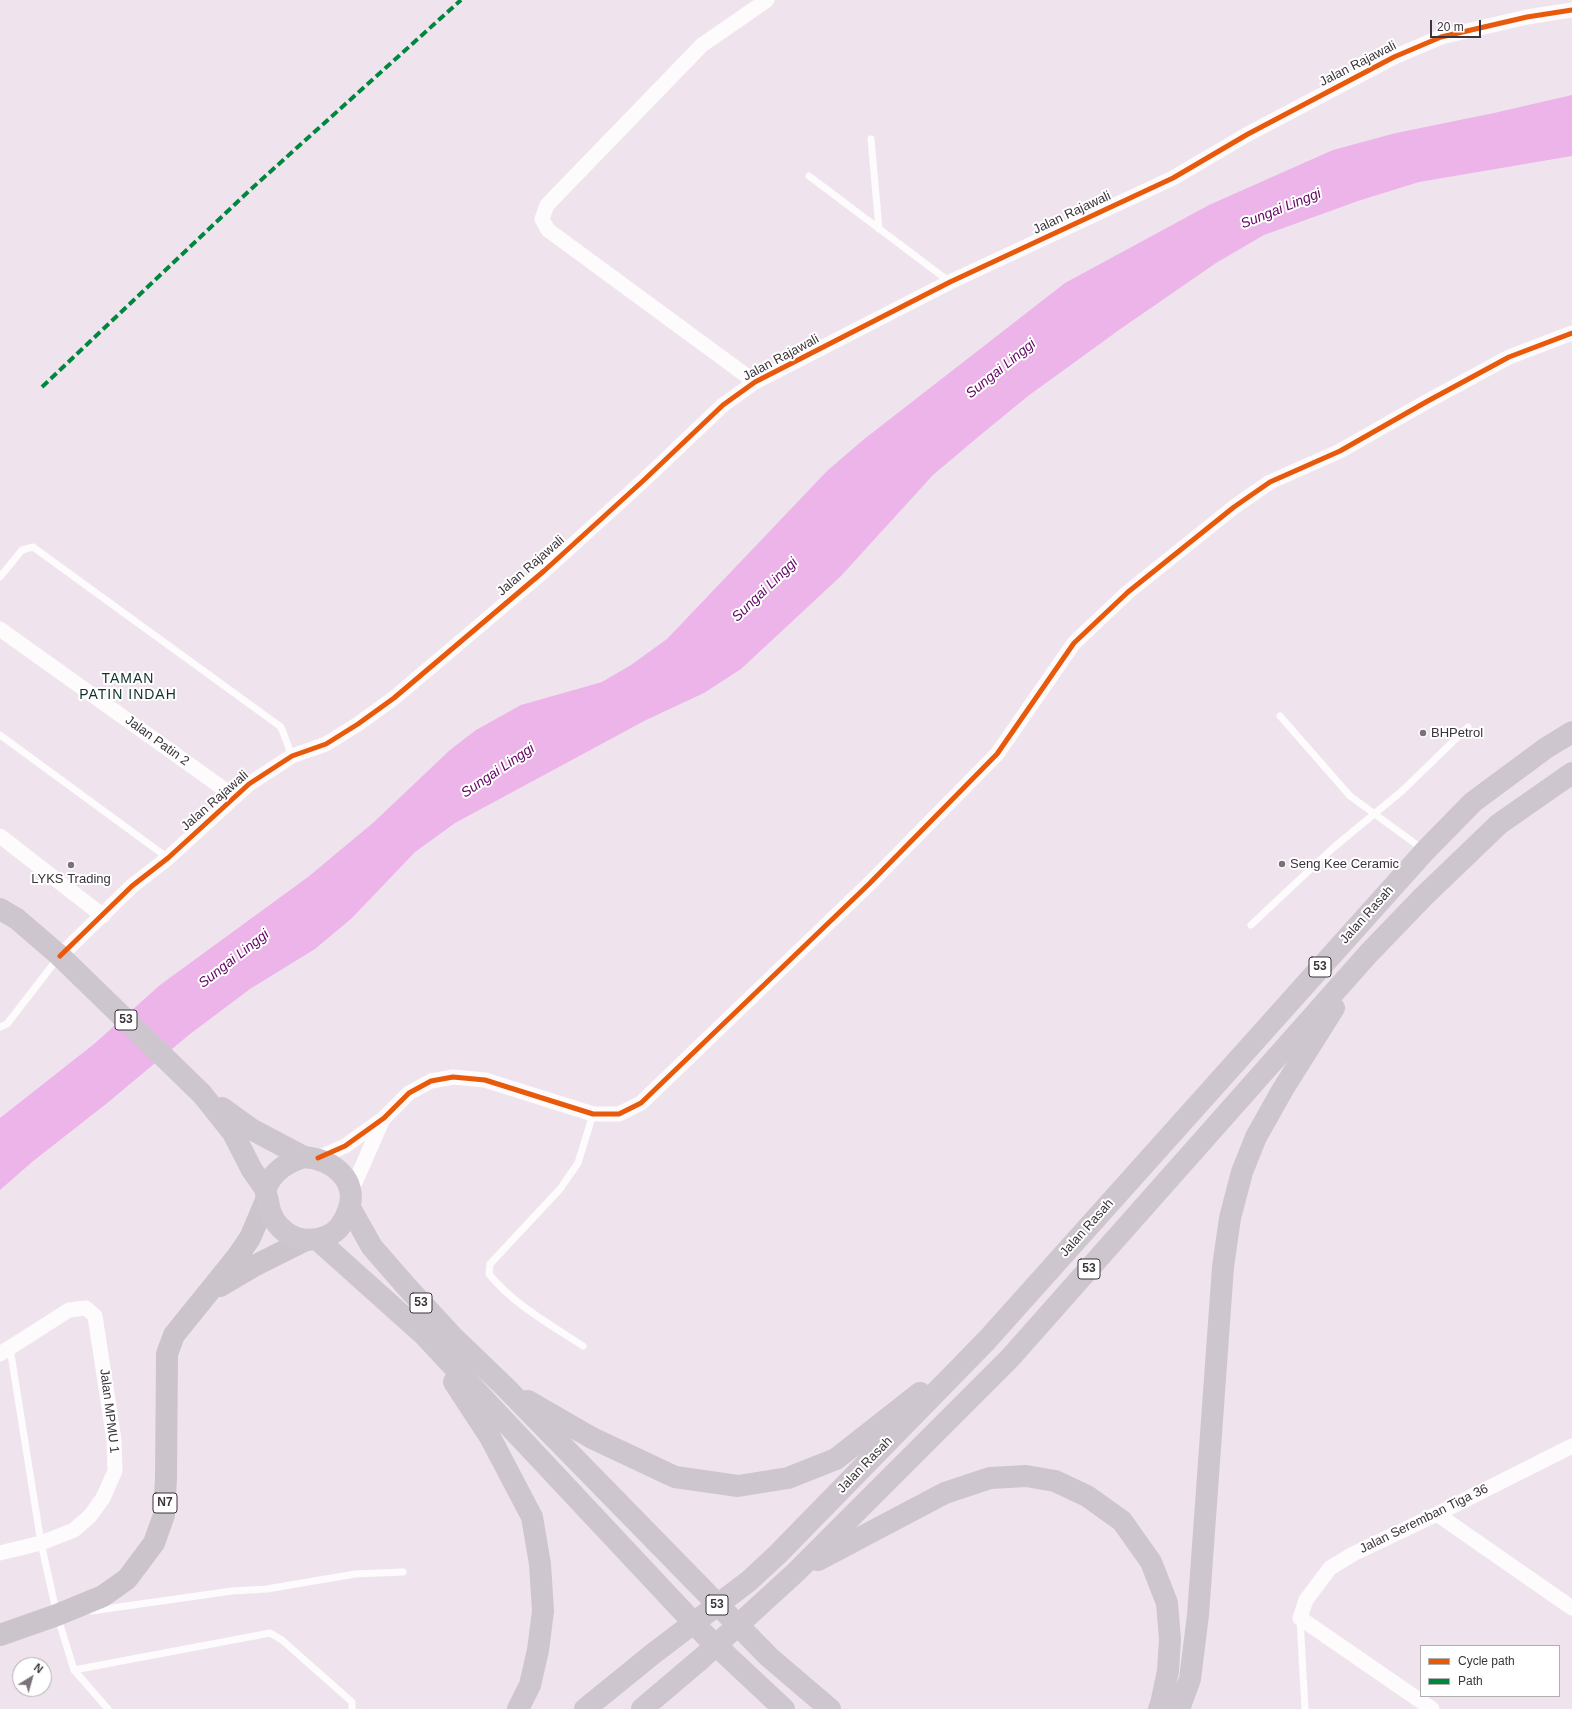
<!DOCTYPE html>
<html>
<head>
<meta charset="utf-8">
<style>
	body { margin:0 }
	#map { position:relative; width:1572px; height:1709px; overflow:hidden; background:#efe4ee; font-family:Arial,sans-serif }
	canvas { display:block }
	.legend { position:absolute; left:1420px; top:1645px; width:140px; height:52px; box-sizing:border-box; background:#fff; border:1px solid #b1aeb1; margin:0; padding:5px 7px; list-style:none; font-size:12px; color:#3b343b }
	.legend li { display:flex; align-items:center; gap:8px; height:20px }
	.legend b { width:20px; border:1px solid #b1aeb1 }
	.north { position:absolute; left:12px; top:1657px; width:40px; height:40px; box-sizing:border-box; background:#fff; border:1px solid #b1aeb1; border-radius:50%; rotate:37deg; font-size:11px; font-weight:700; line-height:16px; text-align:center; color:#3b343b }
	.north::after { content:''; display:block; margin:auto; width:14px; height:18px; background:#7a727a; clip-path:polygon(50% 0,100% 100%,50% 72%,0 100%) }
	.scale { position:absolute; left:1430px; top:20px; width:51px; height:18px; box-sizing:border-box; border:2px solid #3b343b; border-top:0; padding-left:5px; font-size:12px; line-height:14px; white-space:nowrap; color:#3b343b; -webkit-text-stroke:3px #fff; paint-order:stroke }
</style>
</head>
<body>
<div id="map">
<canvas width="1572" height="1709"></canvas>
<ul class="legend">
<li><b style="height:5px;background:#e8590c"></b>Cycle path</li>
<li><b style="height:5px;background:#00873e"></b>Path</li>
</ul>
<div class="north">N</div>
<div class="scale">20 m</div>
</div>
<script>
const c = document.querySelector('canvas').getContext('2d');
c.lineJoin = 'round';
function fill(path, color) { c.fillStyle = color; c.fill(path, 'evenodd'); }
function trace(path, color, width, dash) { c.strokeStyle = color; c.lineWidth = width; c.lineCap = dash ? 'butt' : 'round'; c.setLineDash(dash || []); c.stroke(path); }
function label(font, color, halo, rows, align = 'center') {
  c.font = font + ' Arial,sans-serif'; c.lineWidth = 4; c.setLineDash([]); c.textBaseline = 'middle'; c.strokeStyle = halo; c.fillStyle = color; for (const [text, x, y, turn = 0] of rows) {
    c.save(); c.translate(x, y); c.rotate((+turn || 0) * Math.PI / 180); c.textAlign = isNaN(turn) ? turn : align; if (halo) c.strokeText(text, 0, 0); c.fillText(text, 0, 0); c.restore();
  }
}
fill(new Path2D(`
	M1572,95V156L1419,182L1358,201L1264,235L1216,263L1119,330L1028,396L978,437L933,475L841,576L741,669L704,693L646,720L455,823L415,852L352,918L315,949L250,989L190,1034L106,1104L32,1162L0,1190V1118L94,1044L160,985L308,877L374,822L450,750L476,730L521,705L602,682L631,665L667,639L827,471L863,440L1065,283L1209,205L1333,150L1396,133L1494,113Z`), '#ecb4e9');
trace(new Path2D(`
	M871,139L879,229
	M809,176L950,282
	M0,577L22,550L33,547L281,727L292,756
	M1280,716L1350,796L1424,850
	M0,735L168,858
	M1251,925L1333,848L1402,791L1468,727
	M0,1027L7,1024L58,958
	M583,1346C551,1325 513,1304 489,1274L490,1264L560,1189L578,1163L593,1114
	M10,1348L41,1543L57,1615L74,1670L108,1709
	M91,1611L232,1591L267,1589L355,1574L403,1572
	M1300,1619L1305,1709
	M74,1670L270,1633L282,1640L352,1702V1709`), '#fdfbfc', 7);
trace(new Path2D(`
	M755,382L548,230L542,219L547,205L702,45L767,0
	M0,629L235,797
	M0,836L103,916
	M60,956L132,886L168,858L249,784L292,756L326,744L358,724L394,698L544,571L644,480L723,405L755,382L950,282L1173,178L1248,134L1394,57L1441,37L1527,17L1572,10
	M318,1158L345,1146L384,1118L409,1093L431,1081L453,1077L485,1080L593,1114H619L641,1103L869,884L997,754L1074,643L1128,592L1234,507L1270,482L1340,451L1426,402L1509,357L1572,333
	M350,1194L383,1119
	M0,1354L69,1310L86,1308L95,1316L114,1440L115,1471L103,1498L90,1516L74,1530L41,1543L0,1553
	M1437,1514L1572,1608
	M1432,1709L1300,1618L1306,1600L1330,1568L1353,1554L1437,1514L1572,1446`), '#fdfbfc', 15);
trace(new Path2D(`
	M220,1286L254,1266L306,1240
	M0,1635L57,1615L103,1596L127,1579L154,1543L164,1515L166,1478L167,1354L174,1335L237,1257L250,1238L267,1198`), '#cbc4cb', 22);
trace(new Path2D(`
	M0,909L17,919L60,956L202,1094L233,1133L252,1170L266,1190
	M222,1108L251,1129L304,1157
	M304,1157C332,1159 360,1180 348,1211C344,1223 337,1233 325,1237C297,1247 271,1229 268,1201C267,1198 265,1192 266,1189C271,1172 289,1161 304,1157Z
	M350,1208L372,1247L406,1286L453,1337L505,1387L769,1657L830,1709
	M318,1240L423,1334L706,1636L784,1709
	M454,1382L490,1437L532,1517L540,1564L543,1611L538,1650L530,1685L518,1709
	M528,1401L592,1438L675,1477L738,1486L788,1478L836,1459L920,1393
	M818,1560L945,1493L990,1478L1026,1476L1055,1481L1087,1496L1122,1521L1151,1562L1167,1603L1170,1639L1168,1671L1161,1704L1159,1709
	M585,1709L654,1653L749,1581L778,1554L987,1340L1425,851L1473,802L1546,748L1572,732
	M642,1709L702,1658L796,1572L1010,1358L1369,953L1424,896L1499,824L1572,773
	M1179,1709L1190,1679L1198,1615L1223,1267L1230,1218L1242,1172L1256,1137L1283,1089L1334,1008`), '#cec6ce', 22);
trace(new Path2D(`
	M42,387L250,190L461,0`), '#00873e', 4, [8, 4]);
trace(new Path2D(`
	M60,956L132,886L168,858L249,784L292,756L326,744L358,724L394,698L544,571L644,480L723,405L755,382L950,282L1173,178L1248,134L1394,57L1441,37L1527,17L1572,10
	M318,1158L345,1146L384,1118L409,1093L431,1081L453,1077L485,1080L593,1114H619L641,1103L869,884L997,754L1074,643L1128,592L1234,507L1270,482L1340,451L1426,402L1509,357L1572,333`), '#e8590c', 5);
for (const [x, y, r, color] of [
	[1423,733,4,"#7a727a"],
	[1282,864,4,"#7a727a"],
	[71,865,4,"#7a727a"]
]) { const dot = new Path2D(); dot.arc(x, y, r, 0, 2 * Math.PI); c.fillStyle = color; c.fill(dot); trace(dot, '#fff', 1.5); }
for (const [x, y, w] of [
	[1320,967,22],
	[126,1020,22],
	[1089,1269,22],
	[421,1303,22],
	[165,1503,24],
	[717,1605,22]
]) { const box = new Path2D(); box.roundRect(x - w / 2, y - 10, w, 20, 3); c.fillStyle = '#fff'; c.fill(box); trace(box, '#3b343b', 1); }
label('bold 12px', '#3b343b', null, [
	["53",1320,967],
	["53",126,1020],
	["53",1089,1269],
	["53",421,1303],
	["N7",165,1503],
	["53",717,1605]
]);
label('13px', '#3b343b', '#fff', [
	["Jalan Rajawali",1358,64,-27],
	["Jalan Rajawali",1072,213,-25],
	["Jalan Rajawali",781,358,-28],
	["Jalan Rajawali",531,566,-41],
	["Jalan Patin 2",157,741,36],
	["Jalan Rajawali",215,801,-41],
	["Jalan Rasah",1367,915,-48],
	["Jalan Rasah",1087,1228,-48],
	["Jalan MPMU 1",109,1411,83],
	["Jalan Rasah",865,1465,-46],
	["Jalan Seremban Tiga 36",1424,1519,-26]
]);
label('13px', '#3b343b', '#fff', [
	["BHPetrol",1431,733],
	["Seng Kee Ceramic",1290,864],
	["LYKS Trading",71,879,"center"]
], 'left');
label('italic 14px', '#630563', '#fff', [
	["Sungai Linggi",1281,209,-22],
	["Sungai Linggi",1001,369,-39],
	["Sungai Linggi",765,590,-44],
	["Sungai Linggi",498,771,-34],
	["Sungai Linggi",234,959,-38]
]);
c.letterSpacing = '1px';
label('14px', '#10302a', '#fff', [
	["TAMAN",128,679],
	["PATIN INDAH",128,695]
]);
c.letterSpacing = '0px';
</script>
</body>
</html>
